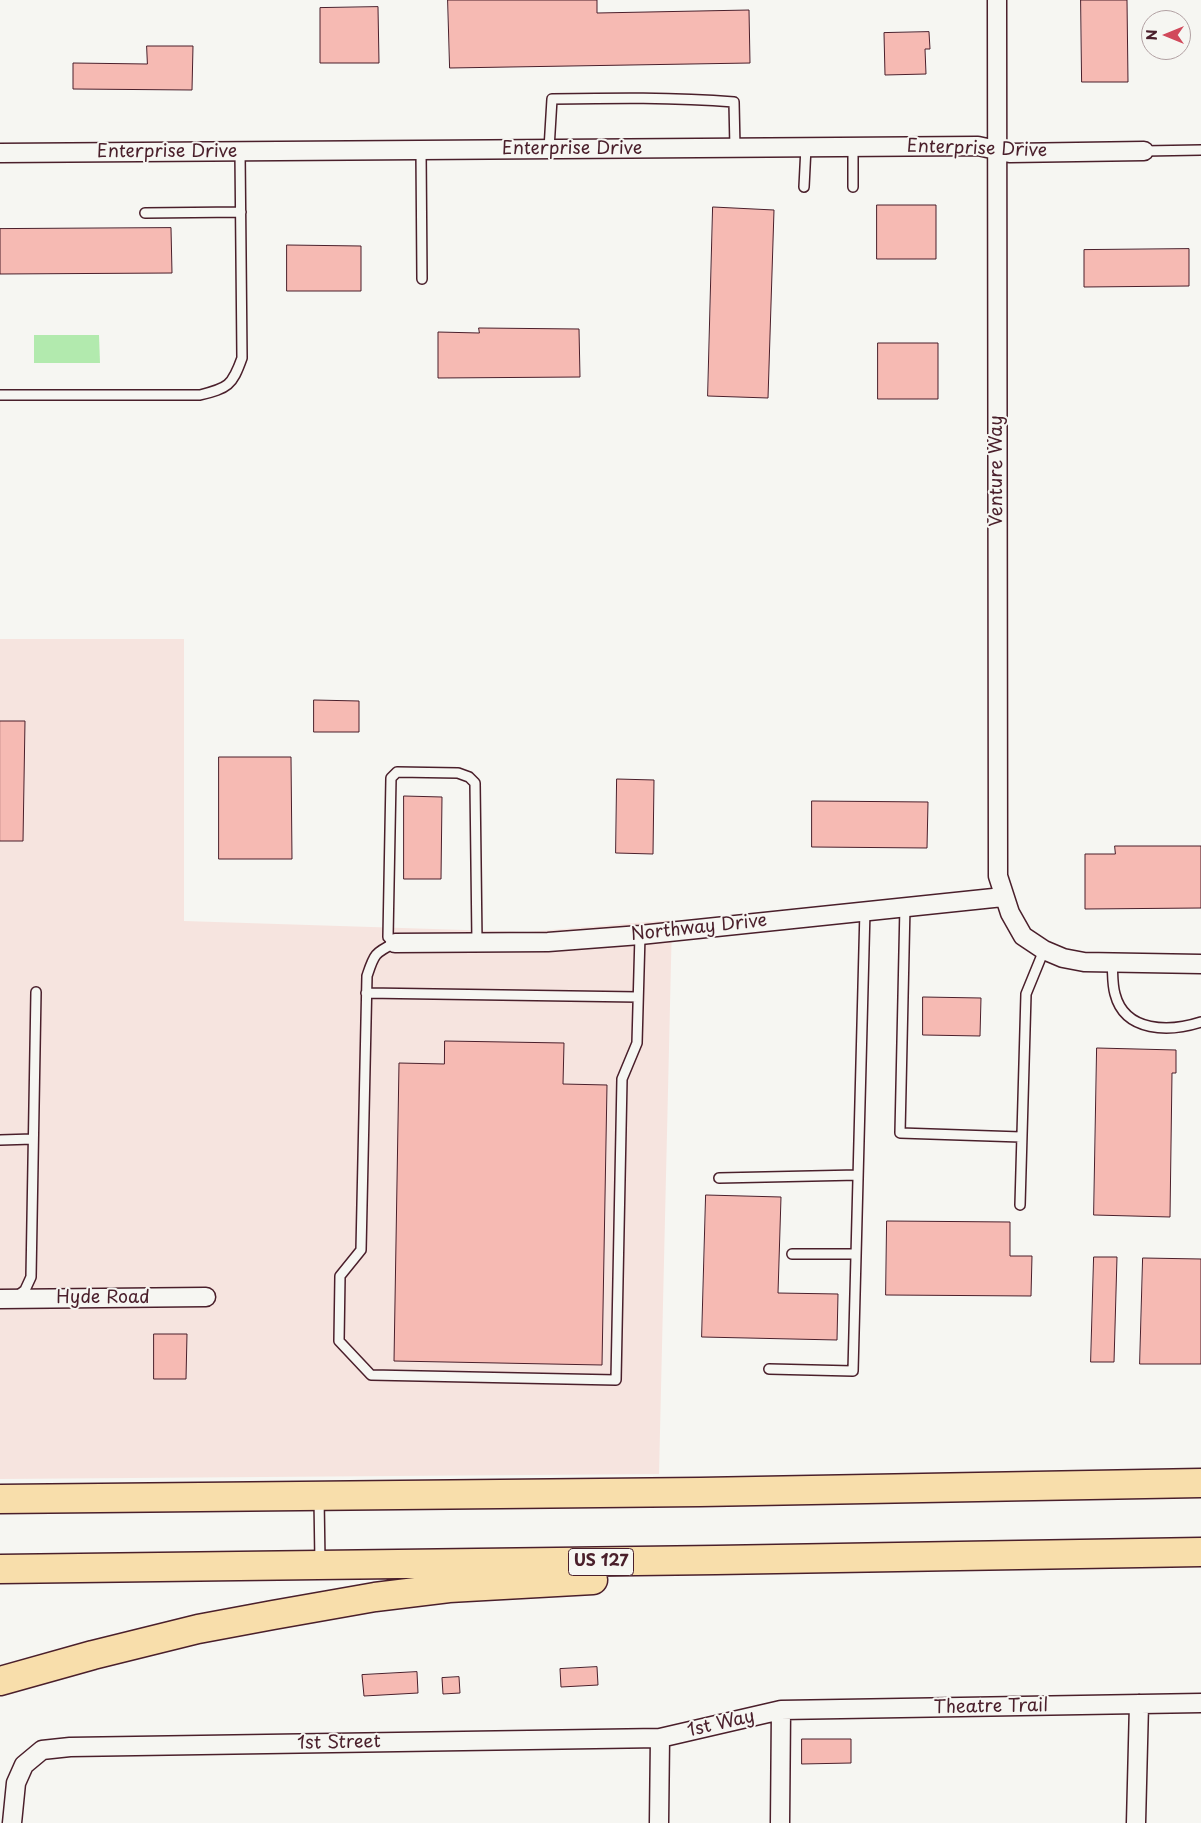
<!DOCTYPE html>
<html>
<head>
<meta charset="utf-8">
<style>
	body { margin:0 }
	#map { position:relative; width:1201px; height:1823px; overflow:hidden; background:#f6f6f2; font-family:"Playpen Sans",sans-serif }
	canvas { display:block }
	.north { position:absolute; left:1141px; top:10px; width:50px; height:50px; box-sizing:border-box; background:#f6f6f2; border:1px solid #b1a0a2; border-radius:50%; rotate:270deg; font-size:14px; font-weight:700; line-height:20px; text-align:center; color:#4a1f2b }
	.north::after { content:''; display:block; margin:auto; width:18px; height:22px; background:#d1495b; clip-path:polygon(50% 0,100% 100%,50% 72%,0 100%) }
</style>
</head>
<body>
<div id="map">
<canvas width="1201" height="1823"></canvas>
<div class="north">N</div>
</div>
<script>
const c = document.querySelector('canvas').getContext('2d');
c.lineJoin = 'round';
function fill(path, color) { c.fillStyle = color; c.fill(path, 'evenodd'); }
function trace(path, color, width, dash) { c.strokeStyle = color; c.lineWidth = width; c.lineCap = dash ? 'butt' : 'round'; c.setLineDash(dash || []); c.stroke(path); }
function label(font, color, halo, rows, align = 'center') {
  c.font = font + ' "Playpen Sans",sans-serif'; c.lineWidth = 4; c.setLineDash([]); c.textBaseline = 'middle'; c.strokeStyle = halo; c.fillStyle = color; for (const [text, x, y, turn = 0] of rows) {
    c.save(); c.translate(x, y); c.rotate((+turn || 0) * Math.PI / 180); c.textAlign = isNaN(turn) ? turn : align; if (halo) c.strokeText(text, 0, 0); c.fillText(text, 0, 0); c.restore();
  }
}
fill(new Path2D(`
	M0,639H184V921L527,932L672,920L659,1474L0,1479Z`), '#f6e4df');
fill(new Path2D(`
	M34,335H99L100,363H34Z`), '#b2eaae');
const building = new Path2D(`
	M448,0H597V13L749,10L750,63L450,68Z
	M1081,0H1127L1128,82H1082Z
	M378,7L379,63H320V8Z
	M929,32L930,49H925L926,74L885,75L884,33Z
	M147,46H193L192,90L73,89V63L147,64Z
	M877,205H936V259H877Z
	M713,207L774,210L768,398L708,396Z
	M171,228L172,273L0,274V229Z
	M287,245L361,246V291H287Z
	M1189,249V286L1084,287V250Z
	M479,328L579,329L580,377L438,378V332L479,333Z
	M878,343H938V399H878Z
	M314,700L359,701V732H314Z
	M0,721H25L23,841H0Z
	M219,757H291L292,859H219Z
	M617,779L654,780L653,854L616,853Z
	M404,796L442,797L441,879H404Z
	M812,801L928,802L927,848L812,847Z
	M1115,846H1201V908L1085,909V854H1115Z
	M923,997L981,998L980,1036L923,1035Z
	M445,1041L564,1043L563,1084L607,1085L602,1365L394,1361L399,1063L444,1064Z
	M1097,1048L1176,1050V1073H1172L1170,1217L1094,1215Z
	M706,1195L781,1197L778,1293L838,1294L837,1340L702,1337Z
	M887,1221L1010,1222V1256H1032L1031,1296L886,1295Z
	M1094,1257H1117L1114,1362H1091Z
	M1143,1258L1201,1259V1364H1140Z
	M154,1334H187L186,1379H154Z
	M597,1667L598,1685L561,1687L560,1669Z
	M417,1672L418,1693L364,1696L362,1675Z
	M459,1677L460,1693L443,1694L442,1678Z
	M802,1739H851V1763L802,1764Z`);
fill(building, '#f6bab3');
trace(building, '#4a1f2b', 1);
const service = new Path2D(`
	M549,149L552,99C613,98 673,97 734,102L735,148
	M421,150L422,279
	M1144,151L1201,150
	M804,187L806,147
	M853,187V147
	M145,213L241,212
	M0,395H200C228,388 232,386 242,358L240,152
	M905,906L900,1133L1021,1137
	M477,942L475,783L469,777L458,773L397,772L391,778L388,937L395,943C374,953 374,955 367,976L361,1250L340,1276L339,1341L371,1375L616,1380L622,1079L637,1043L640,935
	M1112,962C1113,972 1112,984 1115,994C1125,1033 1170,1032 1201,1022
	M366,993L638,997
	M0,1140L33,1139
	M719,1178L858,1175
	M1020,1205L1026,994L1044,950
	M792,1254H856
	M16,1297L25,1290L31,1277L36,992
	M769,1369L853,1371L865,910
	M319,1498L320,1562`);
const minor = new Path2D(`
	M997,0L998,876L1010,913L1023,936L1044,950L1063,958L1084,962L1201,964
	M0,153L978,146L1010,153L1144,151
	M395,943L548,942L640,935L1003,897
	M0,1299L206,1297
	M12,1823L16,1783L24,1765L42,1750L70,1747L660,1738L781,1710L1201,1703
	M659,1823L660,1738
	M780,1823L781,1710
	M1136,1823L1139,1704`);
const motorway = new Path2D(`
	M0,1499L700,1492L1201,1483
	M0,1569L716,1560L1201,1552
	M0,1681L93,1655L198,1629L273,1615L375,1597L449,1588L593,1580`);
trace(service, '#4a1f2b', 12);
trace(minor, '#4a1f2b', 21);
trace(motorway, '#4a1f2b', 31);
trace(service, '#f6f6f2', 9);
trace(minor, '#f6f6f2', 18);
trace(motorway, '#f8deab', 28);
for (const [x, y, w] of [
	[601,1562,65]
]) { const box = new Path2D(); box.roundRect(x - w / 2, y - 13.5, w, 27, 4); c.fillStyle = '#f6f6f2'; c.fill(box); trace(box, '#4a1f2b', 1); }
label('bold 16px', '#4a1f2b', null, [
	["US 127",601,1562]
]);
label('18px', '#4a1f2b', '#f6f6f2', [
	["Enterprise Drive",572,149],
	["Enterprise Drive",977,149,2],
	["Enterprise Drive",167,152],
	["Venture Way",997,471,-90],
	["Northway Drive",699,928,-6],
	["Hyde Road",103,1298],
	["Theatre Trail",991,1707,-1],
	["1st Way",721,1724,-13],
	["1st Street",339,1743,-1]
]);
</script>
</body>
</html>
